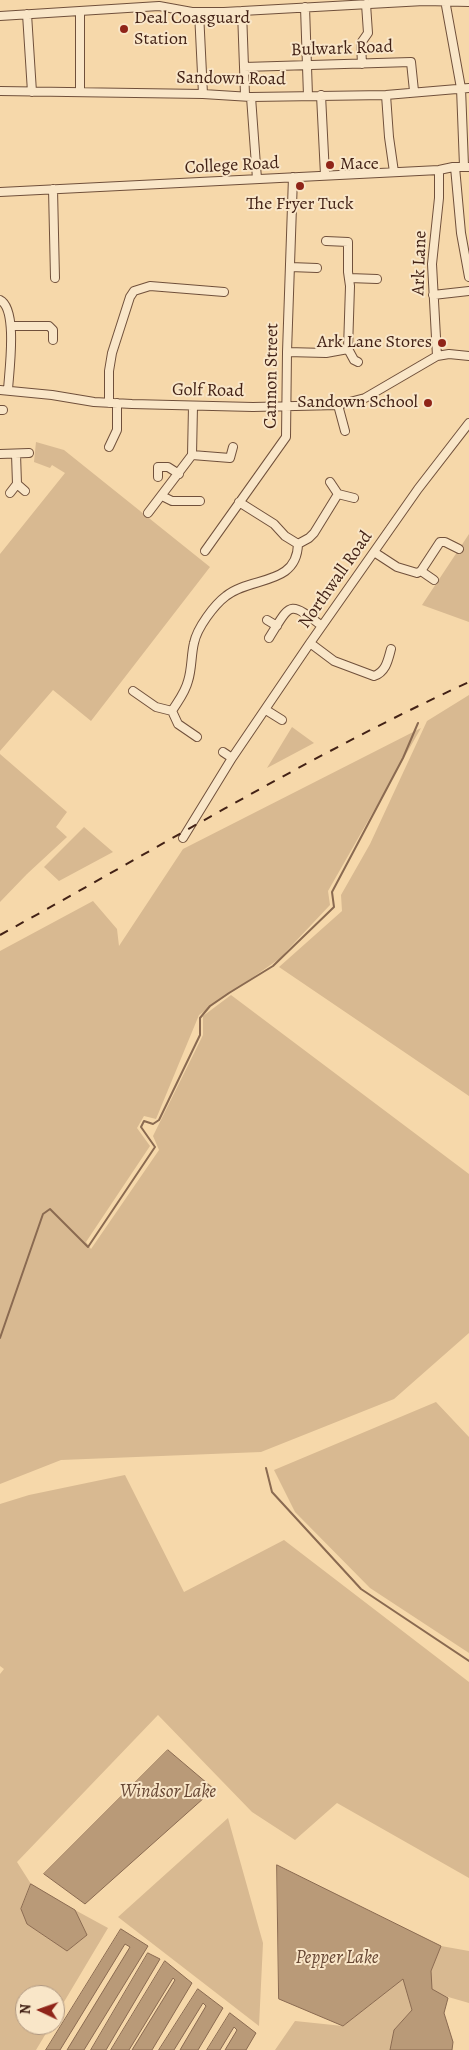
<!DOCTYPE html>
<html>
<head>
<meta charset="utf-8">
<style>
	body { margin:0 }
	#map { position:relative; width:469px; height:2050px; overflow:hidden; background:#f6d8aa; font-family:Alegreya,serif }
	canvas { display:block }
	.north { position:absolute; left:15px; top:1985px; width:50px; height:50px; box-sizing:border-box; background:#f9e6c8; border:1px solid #b09881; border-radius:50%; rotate:273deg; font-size:14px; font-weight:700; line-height:20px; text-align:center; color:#432216 }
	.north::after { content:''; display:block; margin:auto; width:18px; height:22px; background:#8f2418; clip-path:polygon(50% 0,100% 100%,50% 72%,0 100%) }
</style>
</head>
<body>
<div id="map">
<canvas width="469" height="2050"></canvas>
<div class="north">N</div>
</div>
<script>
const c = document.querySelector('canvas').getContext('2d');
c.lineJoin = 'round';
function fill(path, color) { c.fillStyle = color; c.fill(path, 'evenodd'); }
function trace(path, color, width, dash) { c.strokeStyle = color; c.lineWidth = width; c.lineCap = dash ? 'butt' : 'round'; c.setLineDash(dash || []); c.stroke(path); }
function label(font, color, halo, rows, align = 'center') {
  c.font = font + ' Alegreya,serif'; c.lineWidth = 4; c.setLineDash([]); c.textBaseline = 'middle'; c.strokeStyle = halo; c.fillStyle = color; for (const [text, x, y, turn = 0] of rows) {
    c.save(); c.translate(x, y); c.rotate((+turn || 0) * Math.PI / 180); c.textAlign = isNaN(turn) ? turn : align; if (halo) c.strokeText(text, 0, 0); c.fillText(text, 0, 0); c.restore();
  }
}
fill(new Path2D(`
	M36,442L64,450L210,567L91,721L53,690L0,751V554L65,473L52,465L50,468L34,462Z
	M469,534V622L422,605Z
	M469,695V1096L279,967L342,911L341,895L370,844L427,721Z
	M292,727L314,743L267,768Z
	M421,728L328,891L330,905L279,959L199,1015L156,1119L144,1116L137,1128L150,1146L86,1242L91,1249L159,1150L153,1136L203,1035V1016L231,995L469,1174V1333L394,1399L261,1452L61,1460L0,1484V951L93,901L117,929L119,946L183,849Z
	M0,754L67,812L56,827L67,837L27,874L0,902Z
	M84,827L113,852L59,881L44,867Z
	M436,1402L469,1437V1653L370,1588L295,1512L274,1470Z
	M125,1475L184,1592L284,1540L469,1682V1878L337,1803L295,1840L252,1812L158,1715L17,1862L31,1884L21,1909L27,1924L67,1951L87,1935L75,1910L108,1928L55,2017V1995H25V2025H51L36,2050H0V1674L4,1669L0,1666V1504L29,1495Z
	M228,1818L263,1943L259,2026L118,1917Z
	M441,1946L469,1951V2003L431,1992V1971Z
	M404,1978L412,2010L394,2030L390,2050H275L295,2021L343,2026Z`), '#d8b991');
const water = new Path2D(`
	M168,1750L214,1789L85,1904L44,1874Z
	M277,1865L441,1946L431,1971L432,1989L448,1998L444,2013L453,2042L452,2050H390L394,2030L412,2010L403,1979L343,2026L279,1999Z
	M31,1884L75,1910L87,1935L67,1951L27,1924L21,1909Z
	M121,1929L148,1946L84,2050H67L130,1947L125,1944L60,2050H46Z
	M148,1953L160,1959L106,2050H91Z
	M165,1961L192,1983L152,2050H132L175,1980L173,1978L129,2050H111Z
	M198,1989L223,2008L198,2050H180L206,2006L203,2003L174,2050H159Z
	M230,2013L256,2033L246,2050H225L237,2030L234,2027L220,2050H207Z`);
fill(water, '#b99a78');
trace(water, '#8a6a51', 1);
trace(new Path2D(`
	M0,1338L43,1214L50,1209L88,1247L155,1147L141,1127L144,1121L153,1124L159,1120L200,1035V1018L210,1006L229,993L273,966L334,907L332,892L403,758L418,723
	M266,1468L272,1492L361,1589L469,1661`), '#8a6a51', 2);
const street = new Path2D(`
	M445,0L461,88L464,166
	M305,7L308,96
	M242,11L245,95
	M80,12V92
	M199,12L203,94
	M27,14L32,92
	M0,16L159,6L192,12H224L424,1L469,2
	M362,64L361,43L368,33L366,4
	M244,67L411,62L414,91
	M0,91L203,94L251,97L386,95L469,88
	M321,95L325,175
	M386,95L389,137L394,172
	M251,97L257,179
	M455,167L461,233L469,277
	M53,189L55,278
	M0,192L439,170L453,167H469
	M290,267L317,268
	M349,278L377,279
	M433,295L469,291
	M0,300C18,309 9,371 8,390
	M11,326H49L53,330V340
	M348,349L354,360L358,362
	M287,352L326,353L348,349L350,286L348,272V242L326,241
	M437,356L432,264L439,198V170
	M0,390L52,395L94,402L132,404L253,407L338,405L365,398L437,356L449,354L469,356
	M109,403V371L112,353L130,297L134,291L150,286L224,292
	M338,405L345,431
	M0,410H3
	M109,447L117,430V403
	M0,454L29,453
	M16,454L17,484L25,491
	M192,455L230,458L233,447
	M158,477V467H168L179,474
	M330,482L338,494L354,498
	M10,493L17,484
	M162,496L172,501H200
	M239,502L274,524L285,536L298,544L309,538L314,533L338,494
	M148,513L192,455L193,406
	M205,551L286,437L287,352L293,177
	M374,552L397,567L417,573L421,571L440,542H445L459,549
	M421,571L434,580
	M267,620L277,626
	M269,638C291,603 288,600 322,626
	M310,643L334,661L374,676C386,672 388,660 391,649
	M133,691L156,707L172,711
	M266,710L282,720
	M197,737L178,724L172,711C178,701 185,693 188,681C192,669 191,655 194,643C197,628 214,605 226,596C251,576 297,586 298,544
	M223,752L232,758
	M183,838L232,758L310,643L418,489L469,423`);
trace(street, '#70503b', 10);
trace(street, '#f9e6c8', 8);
trace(new Path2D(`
	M0,935C155,850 308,756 469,682`), '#432216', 2, [9, 9]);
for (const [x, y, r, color] of [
	[124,29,5,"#8f2418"],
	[330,165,5,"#8f2418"],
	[300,186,5,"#8f2418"],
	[442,343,5,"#8f2418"],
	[428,403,5,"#8f2418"]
]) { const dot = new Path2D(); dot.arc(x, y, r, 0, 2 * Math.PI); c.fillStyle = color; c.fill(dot); trace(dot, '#f9e6c8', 2); }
label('18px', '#432216', '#f9e6c8', [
	["Deal Coasguard",134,19],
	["Station",134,40],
	["Mace",340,165],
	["The Fryer Tuck",300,205,"center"],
	["Ark Lane Stores",432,343,"right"],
	["Sandown School",418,403,"right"]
], 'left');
label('18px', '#432216', '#f9e6c8', [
	["Bulwark Road",342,49,-2],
	["Sandown Road",231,79,1],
	["College Road",232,166,-3],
	["Ark Lane",420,263,-88],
	["Cannon Street",272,376,-89],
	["Golf Road",208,391,1],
	["Northwall Road",336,580,-55]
]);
label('italic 19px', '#664633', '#f9e6c8', [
	["Windsor Lake",168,1792],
	["Pepper Lake",337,1958]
]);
</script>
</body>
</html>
